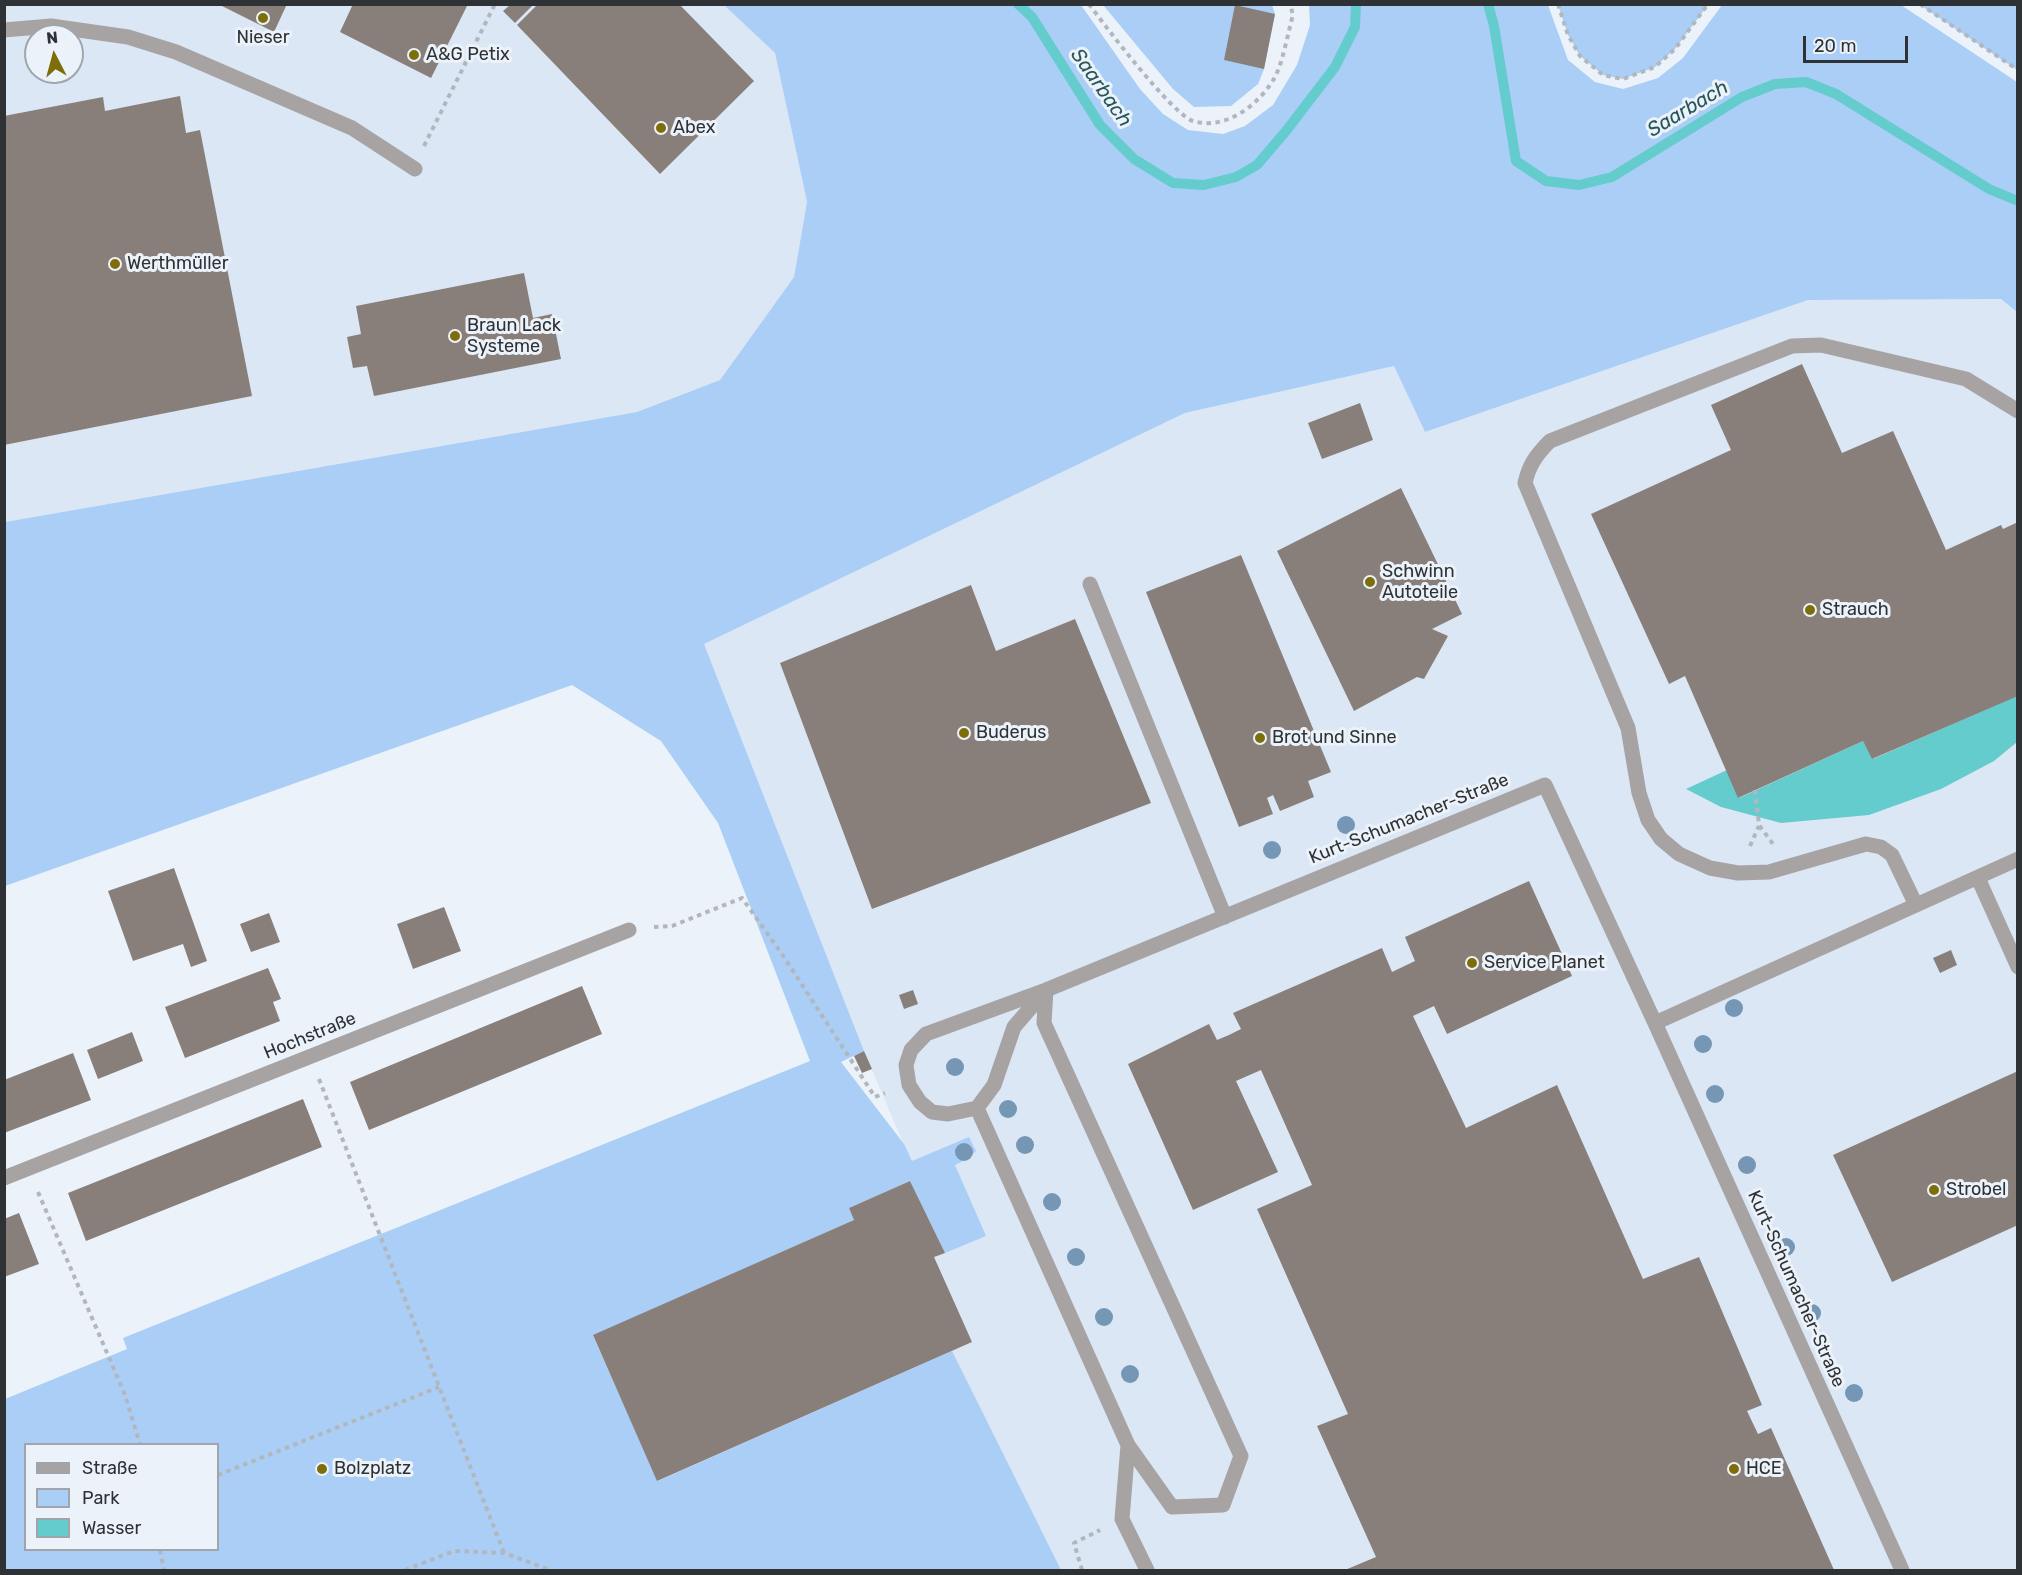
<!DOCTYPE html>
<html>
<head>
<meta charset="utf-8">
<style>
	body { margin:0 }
	#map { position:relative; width:2022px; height:1575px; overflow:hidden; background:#ecf2fa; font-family:Rubik,sans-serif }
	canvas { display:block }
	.frame { position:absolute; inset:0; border:6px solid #2f3235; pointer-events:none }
	.legend { position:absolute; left:24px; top:1443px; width:195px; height:108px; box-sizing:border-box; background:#ecf2fa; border:2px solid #a0a5ab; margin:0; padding:8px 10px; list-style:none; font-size:18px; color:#2f3235 }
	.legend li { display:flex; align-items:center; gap:12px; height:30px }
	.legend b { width:30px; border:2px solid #a0a5ab }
	.north { position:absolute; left:24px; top:24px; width:60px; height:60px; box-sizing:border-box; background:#ecf2fa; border:2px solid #a0a5ab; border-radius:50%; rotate:354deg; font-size:16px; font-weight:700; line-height:24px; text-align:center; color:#2f3235 }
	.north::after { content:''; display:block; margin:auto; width:21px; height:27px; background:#7d6e0a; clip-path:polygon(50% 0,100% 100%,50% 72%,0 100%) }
	.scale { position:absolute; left:1803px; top:36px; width:105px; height:27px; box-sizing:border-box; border:3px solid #2f3235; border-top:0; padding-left:8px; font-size:18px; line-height:21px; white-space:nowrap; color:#2f3235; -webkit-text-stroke:4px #ecf2fa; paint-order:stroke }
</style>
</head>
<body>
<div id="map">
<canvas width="2022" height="1575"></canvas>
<div class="frame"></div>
<ul class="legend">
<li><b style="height:8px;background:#a8a3a3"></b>Straße</li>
<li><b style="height:16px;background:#aacef6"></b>Park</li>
<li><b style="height:16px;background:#64cccd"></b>Wasser</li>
</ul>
<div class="north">N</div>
<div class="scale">20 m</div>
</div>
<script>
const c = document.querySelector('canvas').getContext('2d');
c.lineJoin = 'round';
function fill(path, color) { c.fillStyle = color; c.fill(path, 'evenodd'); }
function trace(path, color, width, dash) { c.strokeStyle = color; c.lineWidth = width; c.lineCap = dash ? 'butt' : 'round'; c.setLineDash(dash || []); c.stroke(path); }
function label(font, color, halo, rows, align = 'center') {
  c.font = font + ' Rubik,sans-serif'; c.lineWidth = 6; c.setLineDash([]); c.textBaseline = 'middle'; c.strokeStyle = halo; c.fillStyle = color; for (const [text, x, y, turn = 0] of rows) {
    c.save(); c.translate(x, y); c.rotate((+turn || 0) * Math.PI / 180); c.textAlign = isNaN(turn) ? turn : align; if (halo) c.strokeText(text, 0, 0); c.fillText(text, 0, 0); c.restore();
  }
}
fill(new Path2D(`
	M5,5H724L775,53L807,202L794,277L720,380L637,412L5,522ZM36,36H72V72H36Z
	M2001,299L2017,312V1570H588L485,1317L903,1143L864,1051L704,644L1185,413L1394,366L1425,432L1808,300Z`), '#dbe7f5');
fill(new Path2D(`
	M724,5H1081L1140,89L1163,114L1188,130L1223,134L1245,126L1273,105L1297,65L1310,25L1309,5H1548L1568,60L1595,82L1623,89L1658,78L1683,58L1722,5H1901L2017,82V312L2001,299L1808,300L1425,432L1394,366L1185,413L704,644L864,1051L841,1062L904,1144L912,1161L969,1137L976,1151L969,1158L955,1165L986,1236L945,1253L910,1181L849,1208L854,1220L593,1336L658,1481L952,1351L1061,1570H5V1399L127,1349L123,1338L810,1061L718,823L661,741L572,685L5,886V522L637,412L720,380L794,277L807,202L775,53ZM26,1444H218V1550H26Z
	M1103,5H1272L1275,14L1264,69L1258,84L1231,106L1194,107L1173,89Z
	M1558,5V4L1708,5L1675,49L1655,67L1623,79L1603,75L1580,56L1568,35Z
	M1920,5H2017V70Z`), '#aacef6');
fill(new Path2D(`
	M2017,696V742L1994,761L1941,789L1869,815L1781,823L1721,807L1686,789L1727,770L1739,798L1863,741L1873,759Z`), '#64cccd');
trace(new Path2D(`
	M1018,4L1032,17L1100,125L1134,159L1173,183L1204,185L1236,177L1257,165L1286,131L1335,67L1355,27L1356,4
	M1488,4L1494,26L1516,161L1546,181L1579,185L1612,177L1742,97L1775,84L1806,82L1836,94L1989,189L2018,201`), '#64cccd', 10);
fill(new Path2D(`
	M218,4H287L274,32Z
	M353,4H468L431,78L340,32Z
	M538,4H679L754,81L660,174L517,25Z
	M510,5H533L515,23L503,11Z
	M1235,5L1275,14L1264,69L1224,60Z
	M180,96L186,133L200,130L252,396L4,445V116L103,97L105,111Z
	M524,273L533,318L552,314L561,359L374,396L367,366L353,368L347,337L361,334L356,306Z
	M1802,364L1842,453L1893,431L1946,550L2001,525L2003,529L2018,522V696L1872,759L1863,741L1738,798L1685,676L1669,684L1591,514L1731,450L1711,405Z
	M1360,403L1373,440L1322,459L1308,423Z
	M1401,488L1462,614L1432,629L1448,636L1424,679L1417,677L1354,711L1277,551Z
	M1241,555L1331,772L1308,781L1314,797L1280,811L1273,795L1267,798L1273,814L1239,827L1146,592Z
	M971,585L996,651L1075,619L1151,803L872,909L780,663Z
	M174,868L207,961L191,967L183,944L133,961L108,891Z
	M1529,881L1572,976L1447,1034L1434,1006L1413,1016L1466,1128L1557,1085L1643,1279L1699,1257L1762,1405L1747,1411L1758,1434L1771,1428L1834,1570H1345L1376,1557L1317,1426L1348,1414L1257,1209L1312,1185L1261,1070L1236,1081L1278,1172L1193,1210L1128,1064L1209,1024L1217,1040L1229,1035L1241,1029L1233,1013L1382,948L1392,972L1415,961L1405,937Z
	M444,907L461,951L413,969L397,924Z
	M269,913L280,942L251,952L240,924Z
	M1951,950L1957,965L1940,973L1933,958Z
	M268,968L281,999L273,1002L280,1021L185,1058L165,1007Z
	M582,986L602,1034L369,1130L350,1082Z
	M913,990L918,1004L904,1009L899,995Z
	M132,1032L143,1061L98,1079L87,1050Z
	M864,1051L872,1069L862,1073L854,1056Z
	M73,1053L91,1100L4,1133V1080Z
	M2018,1071V1225L1892,1282L1833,1155Z
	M303,1099L322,1147L86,1241L68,1193Z
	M910,1181L945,1253L934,1257L972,1342L657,1481L593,1335L854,1220L849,1208Z
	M19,1213L39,1264L4,1277V1219Z`), '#887f7a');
trace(new Path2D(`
	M1089,4C1105,26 1172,114 1193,121C1226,131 1260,104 1275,77C1283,62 1288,32 1293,15L1290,4
	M1558,4L1568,35L1580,56L1603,75L1623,79L1655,67L1675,49L1708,4
	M1920,4L2018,70
	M424,146L495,4
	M1755,790L1759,825L1773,844
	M1750,846L1759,826
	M654,927L672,926L742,898L782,954L875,1097L885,1093
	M319,1079L504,1553
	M38,1192L125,1395L140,1444
	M218,1475L439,1387
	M160,1550L164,1570
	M405,1570L454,1551L504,1553L550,1570
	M1082,1570L1074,1543L1100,1530`), '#b2b7bd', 4, [4.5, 4.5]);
trace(new Path2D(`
	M4,30L51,26L128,37L176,52L352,128L415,169
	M1090,584L1225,917
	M1978,878L2018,967
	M1916,905L1892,855L1881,847L1866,844L1769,872L1738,873L1710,868L1679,854L1661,839L1648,820L1639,793L1628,728L1525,483C1529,465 1536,455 1550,441L1792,346L1821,345L1966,379L2018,411
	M1046,990L1014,1027L994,1085L977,1108L948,1114L932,1112L920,1102L909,1085L906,1065L911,1050L926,1034L1046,990L1545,785L1655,1023L1902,1570
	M1655,1023L2018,859
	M977,1108L1128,1445L1172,1507L1223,1505L1241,1456L1044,1023L1046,990
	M4,1178L629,930
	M1128,1445L1122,1519L1147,1570`), '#a8a3a3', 15);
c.fillStyle = '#7696b5';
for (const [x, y] of [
	[1346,825],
	[1272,850],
	[1734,1008],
	[1703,1044],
	[955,1067],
	[1715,1094],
	[1008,1109],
	[1025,1145],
	[964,1152],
	[1747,1165],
	[1052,1202],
	[1786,1247],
	[1076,1257],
	[1812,1313],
	[1104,1317],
	[1130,1374],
	[1854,1393]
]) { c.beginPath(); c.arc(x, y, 9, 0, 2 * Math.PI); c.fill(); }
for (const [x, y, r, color] of [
	[263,18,6,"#7d6e0a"],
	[414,55,6,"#7d6e0a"],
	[661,128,6,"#7d6e0a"],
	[115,264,6,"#7d6e0a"],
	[455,336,6,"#7d6e0a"],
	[1370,582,6,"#7d6e0a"],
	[1810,610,6,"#7d6e0a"],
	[964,733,6,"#7d6e0a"],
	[1260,738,6,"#7d6e0a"],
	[1472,963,6,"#7d6e0a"],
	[1934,1190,6,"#7d6e0a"],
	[322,1469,6,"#7d6e0a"],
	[1734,1469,6,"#7d6e0a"]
]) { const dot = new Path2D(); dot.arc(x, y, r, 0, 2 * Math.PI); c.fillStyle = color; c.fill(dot); trace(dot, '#ecf2fa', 2); }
label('18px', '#2f3235', '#ecf2fa', [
	["Nieser",263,38,"center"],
	["A&G Petix",426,55],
	["Abex",673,128],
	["Werthmüller",127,264],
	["Braun Lack",467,326],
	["Systeme",467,347],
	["Schwinn",1382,572],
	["Autoteile",1382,593],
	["Strauch",1822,610],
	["Buderus",976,733],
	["Brot und Sinne",1272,738],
	["Service Planet",1484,963],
	["Strobel",1946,1190],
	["Bolzplatz",334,1469],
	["HCE",1746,1469]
], 'left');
label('18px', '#2f3235', '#ecf2fa', [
	["Kurt-Schumacher-Straße",1409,819,-22],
	["Hochstraße",310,1036,-22],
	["Kurt-Schumacher-Straße",1796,1289,66]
]);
label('italic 20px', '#295758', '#ecf2fa', [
	["Saarbach",1101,88,55],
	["Saarbach",1688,109,-31]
]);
</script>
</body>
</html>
